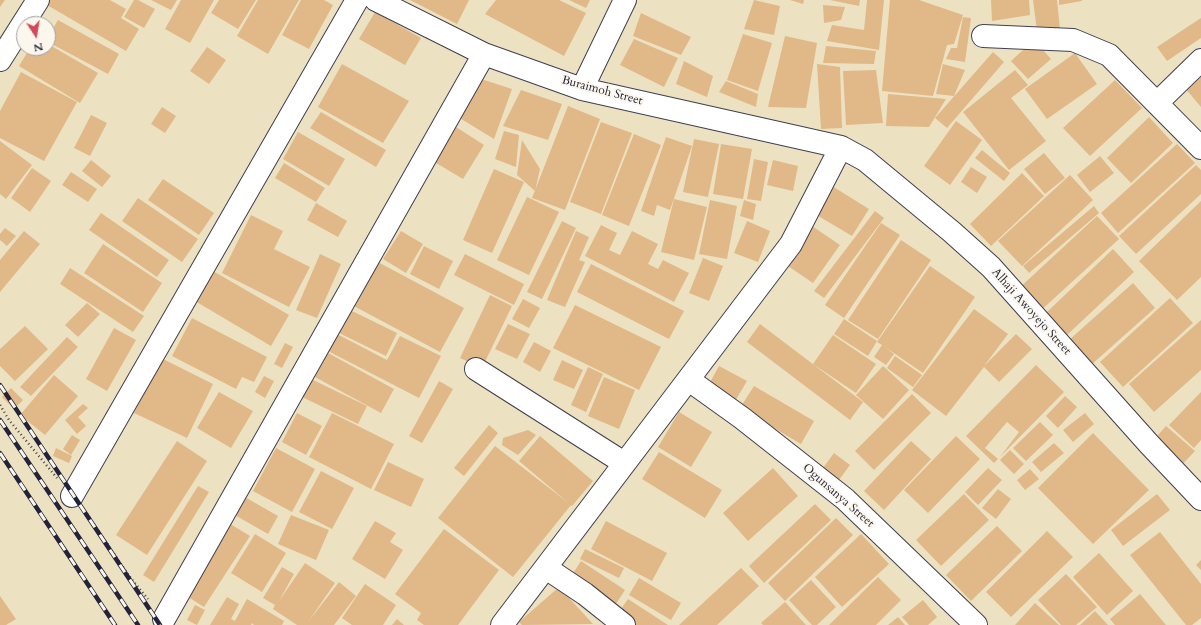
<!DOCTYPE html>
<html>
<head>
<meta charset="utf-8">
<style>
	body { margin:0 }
	#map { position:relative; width:1201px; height:625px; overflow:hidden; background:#ece2c1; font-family:Cardo,serif }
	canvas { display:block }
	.north { position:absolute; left:16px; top:16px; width:40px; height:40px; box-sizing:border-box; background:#fbf7ec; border:1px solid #a4a2a5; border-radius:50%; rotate:168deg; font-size:11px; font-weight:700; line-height:16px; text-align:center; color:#22223b }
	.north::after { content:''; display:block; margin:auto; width:14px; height:18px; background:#d1495b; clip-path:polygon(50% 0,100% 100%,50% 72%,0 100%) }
</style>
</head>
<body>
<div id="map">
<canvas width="1201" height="625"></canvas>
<div class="north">N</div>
</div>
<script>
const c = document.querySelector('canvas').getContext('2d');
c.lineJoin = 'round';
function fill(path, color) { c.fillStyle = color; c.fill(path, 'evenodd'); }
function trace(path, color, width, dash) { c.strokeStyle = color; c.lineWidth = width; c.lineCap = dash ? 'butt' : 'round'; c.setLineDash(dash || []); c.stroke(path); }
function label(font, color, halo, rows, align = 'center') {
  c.font = font + ' Cardo,serif'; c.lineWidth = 4; c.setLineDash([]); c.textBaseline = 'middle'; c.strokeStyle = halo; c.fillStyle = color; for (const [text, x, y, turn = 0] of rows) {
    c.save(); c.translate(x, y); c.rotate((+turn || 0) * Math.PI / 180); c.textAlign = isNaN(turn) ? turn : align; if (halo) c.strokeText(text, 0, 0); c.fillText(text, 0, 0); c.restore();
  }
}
fill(new Path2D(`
	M0,0H5L0,7Z
	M50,0H110L126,9L121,18L139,29L126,51L47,5Z
	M134,0H138L155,9L144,28L124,17Z
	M151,0H177L171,10Z
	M181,0H214L190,43L165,29Z
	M219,0H256L238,29L211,13Z
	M258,0H299L268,54L237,36Z
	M301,0H324L333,5L309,49L282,35Z
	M410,0H469L457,24Z
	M496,0H559L586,13L564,56L485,14Z
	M569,0H590L586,8Z
	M754,0L780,6L774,35L744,29Z
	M790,0H804L803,4Z
	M830,0H860L859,6Z
	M867,0H884L879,50L827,41L832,25L864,30Z
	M890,0H919L963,15L954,44L947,45L933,96L882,91Z
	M991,0H1029L1030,15L992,21Z
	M1033,0H1057L1060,29L1037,31Z
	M1059,0H1082V1L1059,5Z
	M823,5L845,7L841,20L824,23Z
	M375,12L421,38L405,65L359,39Z
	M641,13L691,37L681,55L633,36Z
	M963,17L971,18L965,62L946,59L951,48H957Z
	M1201,18V38L1167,61L1157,47Z
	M58,20L119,54L108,74L48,42V37Z
	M743,34L772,43L758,91L727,80Z
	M785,36L817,43L806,108L768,107Z
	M634,39L678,58L664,87L620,65Z
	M1034,40L1051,59L1028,79L1011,61Z
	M48,44L98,73L80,103L19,66L30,48H48Z
	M826,46L876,51L874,64L823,63Z
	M207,47L226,60L209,84L190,71Z
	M993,52L1004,62L947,128L935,118Z
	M1075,53L1097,84L1047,119L1025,89Z
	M684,61L713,76L707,97L676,84Z
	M342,64L409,101L383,143L318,107Z
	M817,64L840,67L842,128L821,129Z
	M943,64L965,70L954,96L936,94Z
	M876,70L883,123L846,125L843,71Z
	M1015,70L1028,85L1011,98L1046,141L1009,170L963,112Z
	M21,72L77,102L44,161L0,138V111Z
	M1201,74V107L1185,88Z
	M478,78L512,89L494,139L458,117Z
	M1115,80L1142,108L1090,156L1063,128Z
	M726,81L758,94L756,107L719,92Z
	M521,90L562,104L548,140L503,126Z
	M888,94L946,99L929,127L886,126Z
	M568,106L600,119L565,210L532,198Z
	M162,107L176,116L165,133L151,124Z
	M321,112L386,150L376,167L310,128Z
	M91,115L107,123L90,156L74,148Z
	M1149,117L1173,143L1131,183L1107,158Z
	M956,121L982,140L950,185L924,166Z
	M601,122L632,133L601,214L570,202Z
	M453,125L484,145L463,179L431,160Z
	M504,131L519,135L516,167L495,159Z
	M298,132L345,159L329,186L283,159Z
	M634,134L661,145L629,226L602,215Z
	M666,137L692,146L670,210L657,205L654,216L641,211Z
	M694,139L719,144L708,197L683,192Z
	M522,140L540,169L535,191L517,175Z
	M0,141L32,165L6,199L0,194Z
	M721,144L752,149L743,199L713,194Z
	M1177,144L1195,163L1118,233L1101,213Z
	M982,150L1010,173L1004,181L975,158Z
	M1044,153L1065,178L1045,194L1024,169Z
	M1100,156L1114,173L1090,192L1077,175Z
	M754,159L768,162L761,201L747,199Z
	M91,160L111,176L102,187L82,171Z
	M773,160L798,166L793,191L767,185Z
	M284,163L325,188L316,202L275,178Z
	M1196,165L1201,170V194L1136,254L1119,236Z
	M971,167L987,177L977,193L961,182Z
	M32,168L51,181L30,212L11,198Z
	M494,169L524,182L492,253L463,240Z
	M71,172L97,189L88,202L62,185Z
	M1022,173L1044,196L991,246L970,224Z
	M1070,175L1093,200L1022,266L998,241Z
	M163,179L214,213L199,235L148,200Z
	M832,186L869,209L852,236L815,214Z
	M527,197L559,212L529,275L497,260Z
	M138,198L198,239L182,262L122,221Z
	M674,199L707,207L694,260L661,252Z
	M710,200L737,206L727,259L699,254Z
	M744,200L756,204L753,220L740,216Z
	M1201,201V277L1177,300L1139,261Z
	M316,203L347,221L338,237L307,220Z
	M1094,206L1099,213L1029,273L1023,266Z
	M875,211L884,218L824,298L814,291Z
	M101,213L169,260L157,277L89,230Z
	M251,215L283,231L274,249L310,267L289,307L222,273Z
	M1097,216L1119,239L1038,313L1017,290Z
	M562,221L576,228L542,299L527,292Z
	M747,221L770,231L758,262L734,253Z
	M881,223L900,235L844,318L825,305Z
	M601,225L617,233L609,250L620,255L632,231L658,244L648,264L658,269L663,260L689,273L674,302L585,256Z
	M812,226L840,245L813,283L785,264Z
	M5,228L16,236L7,246L0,240V234Z
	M24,231L40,244L0,292V260Z
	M401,231L423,244L406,273L383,259Z
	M576,231L589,237L579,260L585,262L565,307L547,300Z
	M901,240L931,260L878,339L848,320Z
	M103,244L162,283L143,312L84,273Z
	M424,246L453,261L439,289L410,274Z
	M1113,249L1134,272L1067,335L1046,313Z
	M320,254L341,264L317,318L296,310Z
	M465,254L524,284L514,305L454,275Z
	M703,258L723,266L709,301L689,293Z
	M376,261L464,308L440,352L352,305Z
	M591,264L684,311L669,339L577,292Z
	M930,266L975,297L923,373L885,347L894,354L886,365L874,357L882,345L877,342Z
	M70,268L144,316L133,332L60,284Z
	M213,271L289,315L271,346L195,301Z
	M1133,283L1155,308L1091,365L1069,340Z
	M490,295L512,306L482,368L460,358Z
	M1170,298L1193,323L1123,387L1100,362Z
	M523,299L540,308L529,328L512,319Z
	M87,303L100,314L78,337L65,325Z
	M575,305L661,347L639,390L553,348Z
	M346,308L397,333L386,356L335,331Z
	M974,309L1008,334L984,366L1016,334L1032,349L999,382L984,367L946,416L912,390Z
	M192,318L267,357L254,382L242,377L236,389L172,356Z
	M844,319L877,341L868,356L834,334Z
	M1201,320V370L1154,412L1129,384Z
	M508,324L530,334L517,359L495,349Z
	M760,324L863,402L850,420L747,342Z
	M25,326L48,349L15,381L0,366V349Z
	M114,328L136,340L107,391L86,379Z
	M335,333L387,360L400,336L441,356L419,398L326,350Z
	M833,335L876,364L856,393L813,364Z
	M67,337L78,347L31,396L20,387Z
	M534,342L551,351L540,372L523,362Z
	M285,343L293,347L282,368L274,364Z
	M328,353L394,389L381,413L315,377Z
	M895,356L922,375L913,387L887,368Z
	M161,358L213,384L187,438L134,413Z
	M562,360L583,370L574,389L553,380Z
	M1036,365L1064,392L1000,457L1019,432L1007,422L985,448L998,459L994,463L966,436Z
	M719,366L747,381L734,403L707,388Z
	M883,366L909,390L883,419L856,395Z
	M588,367L603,374L586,412L571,405Z
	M54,375L78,396L45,435L20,415Z
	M264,376L274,381L265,398L255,392Z
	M604,377L635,390L619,429L588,416Z
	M311,379L367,406L358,424L302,397Z
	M439,381L453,389L422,443L409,436Z
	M754,386L814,421L801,444L740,408Z
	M11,388L23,400L14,409L2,397Z
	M219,392L253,411L231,448L197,428Z
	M1201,392V440L1194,448L1169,425Z
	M912,394L931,413L874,470L855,451Z
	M1065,396L1077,407L1058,428L1046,416Z
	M83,404L88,408L78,417L86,426L77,434L65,420Z
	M679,412L712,432L691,467L658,447Z
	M297,413L322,426L306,455L282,442Z
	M332,413L394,444L371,489L309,457Z
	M1085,413L1094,424L1073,442L1063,430Z
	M1040,422L1053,435L1026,461L1013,448Z
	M489,425L498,433L464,476L454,468Z
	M1166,426L1195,451L1179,468L1151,443Z
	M528,430L536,435L518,455L502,445L503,438Z
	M1093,433L1149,490L1093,544L1038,488Z
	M72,435L80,440L71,455L63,449Z
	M540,436L593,481L572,506L519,461Z
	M956,436L980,459L928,513L904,490Z
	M177,441L207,461L147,555L116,535Z
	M911,441L931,459L884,510L864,491Z
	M1054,443L1064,453L1041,472L1032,462Z
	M495,446L571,505L513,577L438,518Z
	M56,448L72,456L69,463L53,456Z
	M276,448L315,469L292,512L253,491Z
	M1010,450L1024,464L1014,474L1000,460Z
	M659,452L722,490L705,518L642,479Z
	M834,453L850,465L833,488L817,476Z
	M388,462L424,479L411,507L374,490Z
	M773,468L798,496L748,541L723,513Z
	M988,468L1002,480L978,505L965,492Z
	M1030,469L1039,479L1025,490L1017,480Z
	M321,471L354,488L332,529L299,512Z
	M198,486L209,492L154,582L143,575Z
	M998,489L1011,499L996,519L982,508Z
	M964,494L989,520L941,566L916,540Z
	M1157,494L1170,510L1123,546L1111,530Z
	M243,496L278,516L268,534L233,514Z
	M815,504L831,520L764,583L749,566Z
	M291,515L329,530L316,560L278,544Z
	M836,518L853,535L785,601L768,583Z
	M375,521L396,533L390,542L403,550L385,579L352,559Z
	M606,521L667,553L652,581L591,549Z
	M227,522L250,536L204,607L182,593Z
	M997,526L1022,551L971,601L946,575Z
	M444,529L499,570L458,625H424L417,620L421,613L395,594Z
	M1047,531L1073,557L1011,617L986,592Z
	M1160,532L1201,584V618L1192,625H1186L1130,555Z
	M255,534L286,553L262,592L231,573Z
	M861,534L889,564L842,607L815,577Z
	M585,549L624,568L619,578L580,559Z
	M1099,553L1133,591L1107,615L1073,577Z
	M1201,560V570L1196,565Z
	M581,561L625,590L612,610L568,581Z
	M305,563L335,583L308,622L339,582L356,596L334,625H297L273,609L275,605L263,598L282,567L294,574L279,601Z
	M741,568L759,586L717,625H679Z
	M1066,574L1097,607L1076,625H1061L1038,600Z
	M878,577L901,600L876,625H829Z
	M639,578L681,603L671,620L629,595Z
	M811,580L836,607L817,625H812L789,600Z
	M365,584L396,605L383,625H352L342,618Z
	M559,587L593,624L522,625L519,622Z
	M1140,594L1166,625H1115L1110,619Z
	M0,596L16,619L6,625H0Z
	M227,597L239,604L231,619L235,621L247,599L284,621L282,625H254L252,623L251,625H210Z
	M628,599L668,625H629L616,616Z
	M923,600L937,617L928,625H909L902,617Z
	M785,602L806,625H763L761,623Z
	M1035,603L1059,625H1015Z
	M195,605L205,610L197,625L187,620Z
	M1095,611L1108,625H1080Z
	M898,617L905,625H888Z
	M397,619L404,625H392Z`), '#e1b888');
const minor = new Path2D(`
	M376,0L484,54L582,89L841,147L865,160L952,232L991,267L1149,444L1201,499
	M983,36L1073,40L1109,55L1201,148
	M0,60L38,0
	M582,89L625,0
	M1157,103L1201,60
	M476,369L624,463
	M689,380L742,418L845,499L976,625
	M72,496L357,0
	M546,568L585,594L624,625
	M164,619L484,54
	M502,625L791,244L841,147`);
trace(minor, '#403f4f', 24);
trace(new Path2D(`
	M0,405L9,420L57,478
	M87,514L129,576L148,599`), '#403f4f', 2.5, [1, 3]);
trace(minor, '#fff', 22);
const rail = new Path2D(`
	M0,385L160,625
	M0,420L138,625
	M0,453L115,625`);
trace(rail, '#22223b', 4.5);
trace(rail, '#fbf7ec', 3, [9]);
label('12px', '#22223b', '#fbf7ec', [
	["Buraimoh Street",602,91,15],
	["Alhaji Awoyejo Street",1031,312,48],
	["Ogunsanya Street",838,496,41]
]);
</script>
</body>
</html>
